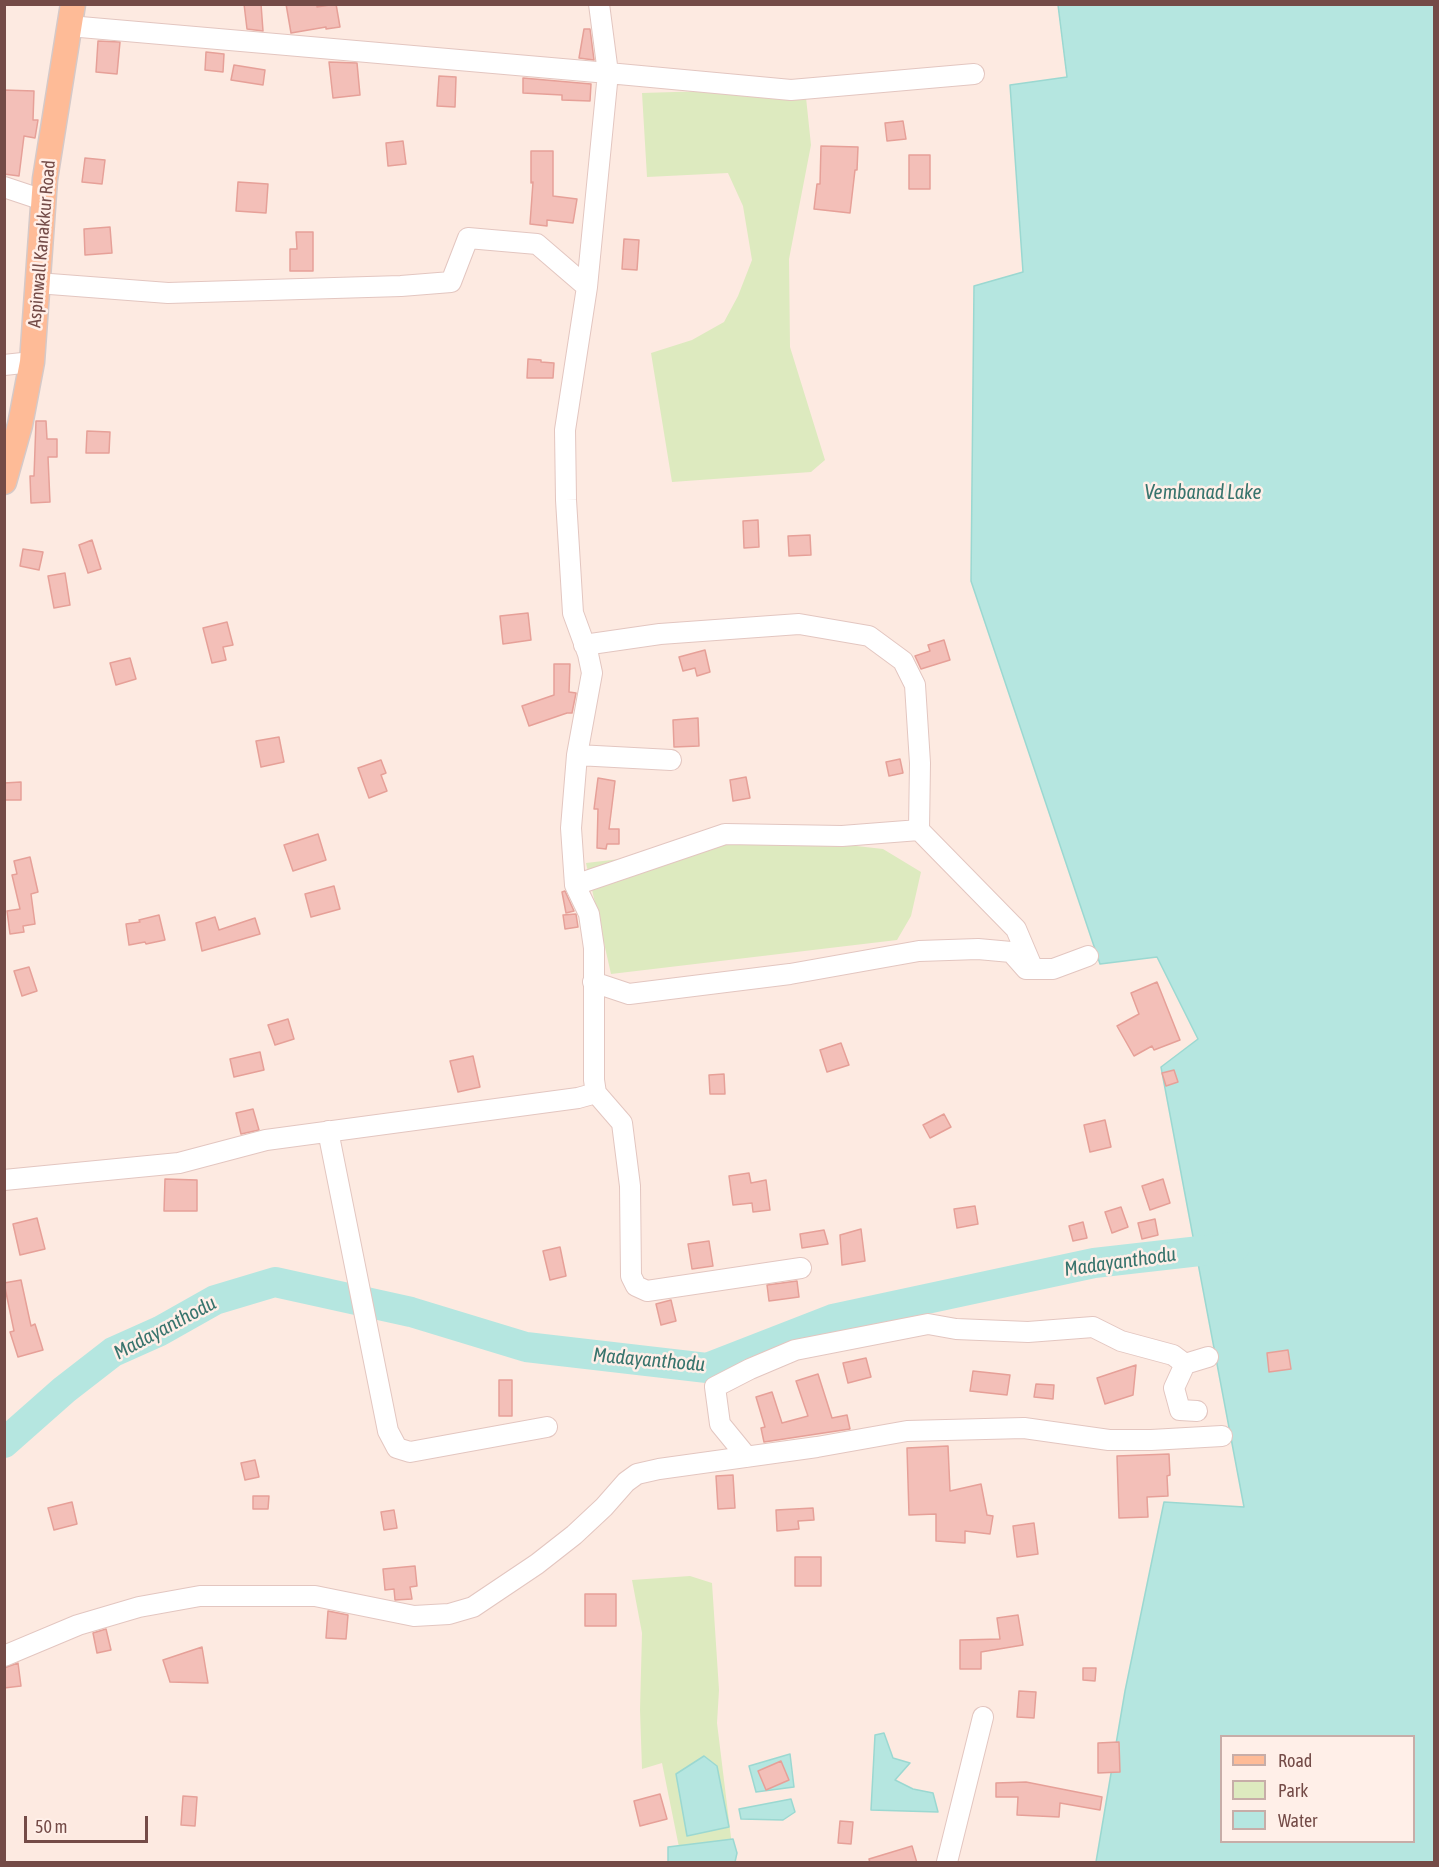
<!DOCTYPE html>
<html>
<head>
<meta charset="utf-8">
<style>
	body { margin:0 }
	#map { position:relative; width:1439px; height:1867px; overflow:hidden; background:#fdeae1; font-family:"Asap Condensed",sans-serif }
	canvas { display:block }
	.frame { position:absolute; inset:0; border:6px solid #744b47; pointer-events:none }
	.legend { position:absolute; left:1220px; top:1735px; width:195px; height:108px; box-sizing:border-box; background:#ffefe8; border:2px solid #c7ada8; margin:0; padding:8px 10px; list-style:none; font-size:18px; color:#744b47 }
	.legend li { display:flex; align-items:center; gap:12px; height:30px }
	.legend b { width:30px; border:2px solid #c7ada8 }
	.scale { position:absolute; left:24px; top:1816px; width:124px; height:27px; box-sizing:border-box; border:3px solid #744b47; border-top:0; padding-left:8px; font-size:18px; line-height:21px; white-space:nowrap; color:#744b47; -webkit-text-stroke:4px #ffefe8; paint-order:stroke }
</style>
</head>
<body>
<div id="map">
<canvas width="1439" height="1867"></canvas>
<div class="frame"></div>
<ul class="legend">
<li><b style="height:8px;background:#febb97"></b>Road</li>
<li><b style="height:16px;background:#ddeabf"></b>Park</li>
<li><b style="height:16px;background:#b5e6e0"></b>Water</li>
</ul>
<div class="scale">50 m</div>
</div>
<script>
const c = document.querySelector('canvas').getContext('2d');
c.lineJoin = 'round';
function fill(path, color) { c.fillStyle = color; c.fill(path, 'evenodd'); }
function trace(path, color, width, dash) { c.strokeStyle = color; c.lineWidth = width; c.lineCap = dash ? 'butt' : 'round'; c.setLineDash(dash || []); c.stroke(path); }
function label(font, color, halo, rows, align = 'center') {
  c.font = font + ' "Asap Condensed",sans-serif'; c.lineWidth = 5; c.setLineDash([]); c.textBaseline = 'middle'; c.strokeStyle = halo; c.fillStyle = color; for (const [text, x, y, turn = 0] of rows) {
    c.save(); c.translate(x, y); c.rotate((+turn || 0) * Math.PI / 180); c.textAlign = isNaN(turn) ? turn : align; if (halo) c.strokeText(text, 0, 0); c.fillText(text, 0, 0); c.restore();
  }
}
fill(new Path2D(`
	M805,88L811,145L789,259L790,347L825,460L811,472L672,482L651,353L692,340L724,322L738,296L752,260L743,206L728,173L647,177L642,93Z
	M750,834L883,849L921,872L911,916L897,940L611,974L586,863L671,853Z
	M690,1576L712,1583L719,1690L717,1723L734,1862H682L662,1763L642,1769L640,1710L642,1633L632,1580Z`), '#ddeabf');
const water = new Path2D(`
	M1058,5H1434V1862H1096L1125,1691L1164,1502L1244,1507L1161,1067L1198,1039L1157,957L1100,964L971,581L974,286L1023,272L1010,85L1067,77ZM1222,1736H1414V1842H1222Z
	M884,1733L893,1758L910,1763L895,1780L913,1789L933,1793L938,1812L871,1810L875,1735Z
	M790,1754L794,1787L756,1792L749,1766Z
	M704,1756L717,1766L729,1827L687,1836L676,1774Z
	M791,1799L795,1812L783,1820L741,1819L739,1809Z
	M733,1839L737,1853L735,1862H668V1847Z`);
fill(water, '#b5e6e0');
trace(water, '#9bd8d1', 1.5);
trace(new Path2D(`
	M4,1443L64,1390L113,1352L160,1331L215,1300L275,1282L411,1312L526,1347L707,1368L833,1319L1094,1263L1235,1247`), '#b5e6e0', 30);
const building = new Path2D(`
	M244,4H261L263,31L247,29Z
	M286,4H317V7L336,4L340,27L326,29V27L291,33Z
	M584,29H590L594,60L579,58Z
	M98,41L120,42L117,74L96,72Z
	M206,52L224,54L223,72L205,70Z
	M329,62L357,63L360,95L333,98Z
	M234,65L265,70L263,85L231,80Z
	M439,76L456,77L455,107L437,106Z
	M523,78L591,84L590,101L562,100V95L523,93Z
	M4,90L34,91L33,120H38L35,138L24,136L19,176L4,174Z
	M903,121L906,139L887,141L885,123Z
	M403,141L406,164L388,166L386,143Z
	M821,146L858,147L857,170H855L850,213L814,209L817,184H820Z
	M531,151H553V196L577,199L573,223L547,220V226L530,224L533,182L531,183Z
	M909,155H930V189H909Z
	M85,158L105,160L102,184L82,182Z
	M238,182L268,184L266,213L236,211Z
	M110,227L112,253L85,255L84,229Z
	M296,232H313V271H290V249H297Z
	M624,239L639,240L637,270L622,269Z
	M528,359L541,360V362L554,363L553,378H527Z
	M36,421H46L47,439H57V457H48L50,502L31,503L30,476H34Z
	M87,431L110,432L109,453H86Z
	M758,520L759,547L744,548L743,521Z
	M810,535L811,555L789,556L788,536Z
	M92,540L101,569L88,573L79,545Z
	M23,549L43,552L39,570L20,566Z
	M65,573L70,605L54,608L48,576Z
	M528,613L531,640L503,644L500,616Z
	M227,622L233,645L223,647L226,660L212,663L203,628Z
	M944,640L950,660L921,669L915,656L930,651L928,645Z
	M705,650L710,672L697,676L695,668L683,671L679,657Z
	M130,658L136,679L116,685L110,663Z
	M554,664H570L569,692L576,693L572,713H567L529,726L522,706L554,695Z
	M698,718L699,746L674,747L673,720Z
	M279,737L284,762L261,767L256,741Z
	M900,759L903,773L889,776L886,762Z
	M381,760L386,773L381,775L387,791L369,798L358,768Z
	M746,777L750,798L733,801L730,780Z
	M598,778L615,781L609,829H619V844H607L606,849L597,848L598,809H594Z
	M21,782V800H4V783Z
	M318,834L326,860L293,871L284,845Z
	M30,857L38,892L31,894L35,924L23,926L24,932L10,934L7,911L20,909L12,875L17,874L14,861Z
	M334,886L340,909L311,917L305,894Z
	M565,891L574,911L566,913L562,892Z
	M576,914L578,927L565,929L563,915Z
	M159,915L165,940L146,944L145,942L129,945L126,924L140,922L139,920Z
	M215,917L219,930L255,918L260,934L202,951L196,923Z
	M29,967L37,991L22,996L14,971Z
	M1157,982L1180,1040L1154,1050L1152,1046L1134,1056L1117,1026L1139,1014L1131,993Z
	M288,1019L294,1039L275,1045L268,1025Z
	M841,1043L849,1065L827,1072L820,1050Z
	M260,1052L264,1070L234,1077L230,1059Z
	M473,1056L480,1087L458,1092L450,1061Z
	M1174,1070L1178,1082L1166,1086L1162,1073Z
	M724,1074L725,1094H710L709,1075Z
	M253,1109L259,1130L241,1134L236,1113Z
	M944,1114L951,1127L930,1138L923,1125Z
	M1105,1120L1111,1147L1090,1152L1084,1125Z
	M749,1173L751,1183L766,1180L770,1210L753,1212L752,1203L733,1205L729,1176Z
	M165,1179L197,1180V1211H164Z
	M1163,1179L1170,1203L1150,1210L1142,1186Z
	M975,1206L978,1224L957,1228L954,1209Z
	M1121,1207L1128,1227L1112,1233L1105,1212Z
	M37,1218L45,1249L20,1255L13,1224Z
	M1155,1219L1158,1235L1142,1239L1138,1223Z
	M1083,1222L1087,1238L1073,1241L1069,1226Z
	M861,1229L865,1261L842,1265L840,1235Z
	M824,1230L828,1244L802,1248L800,1234Z
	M709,1241L713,1266L692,1269L688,1244Z
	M560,1247L566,1276L550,1280L543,1251Z
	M21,1280L31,1326L35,1324L43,1350L18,1357L10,1332L14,1331L4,1283Z
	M797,1281L799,1297L769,1301L767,1285Z
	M671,1300L676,1321L661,1325L656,1304Z
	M1288,1350L1291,1369L1269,1372L1267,1353Z
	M866,1358L871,1377L848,1383L843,1363Z
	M1136,1365L1133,1395L1105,1404L1097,1378Z
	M973,1371L1010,1375L1007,1395L970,1391Z
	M818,1374L832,1418L847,1415L850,1429L764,1442L761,1428L765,1427L756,1397L772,1392L782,1423L808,1416L796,1381Z
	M499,1380H512V1416H499Z
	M1036,1384L1054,1385L1053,1399L1034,1397Z
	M948,1446L950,1491L981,1484L987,1515L993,1516L990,1534L965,1531V1543L936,1541V1514L909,1515L907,1448Z
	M1169,1454L1170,1475L1167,1476L1168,1496L1147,1497L1148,1517L1119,1518L1117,1456Z
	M255,1460L259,1477L245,1480L241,1463Z
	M733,1475L735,1508L718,1509L716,1476Z
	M253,1496H269L268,1509H253Z
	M72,1502L77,1524L54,1530L48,1508Z
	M813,1508L814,1520L798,1521L799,1529L777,1531L776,1510Z
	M394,1510L397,1528L384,1530L381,1512Z
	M1034,1523L1038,1554L1017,1557L1013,1526Z
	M795,1557H821V1586H795Z
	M415,1566L417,1586L410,1587L412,1599L395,1600L394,1589L385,1590L383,1569Z
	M585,1594H616V1626H585Z
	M328,1611L348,1615L346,1639L326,1638Z
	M1018,1615L1023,1645L981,1652V1669H960V1640L1000,1639L997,1618Z
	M106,1629L111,1650L97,1653L93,1633Z
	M202,1647L208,1683L170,1682L163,1660Z
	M18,1663L21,1686L4,1688V1668Z
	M1083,1668H1096L1095,1681L1083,1680Z
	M1019,1691L1036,1692L1034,1718L1017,1717Z
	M1119,1742L1120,1772L1098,1773V1743Z
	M781,1761L789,1780L766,1790L758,1771Z
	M1026,1782L1102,1797L1100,1810L1060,1803L1059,1817L1017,1815L1018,1797H996V1783Z
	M660,1794L667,1819L640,1826L634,1801Z
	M183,1796L197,1797L195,1826L181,1825Z
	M840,1821L853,1822L851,1844L838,1843Z
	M912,1846L917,1863H870L869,1859Z`);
fill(building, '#f3bfb8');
trace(building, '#e6a098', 1.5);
const minor = new Path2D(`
	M599,4L608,73L791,90L974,74
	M4,187L43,200
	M37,283L168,293L401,286L451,282L468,238L537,244L587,287
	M4,365L32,362
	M584,645L660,634L799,624L869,636L903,661L915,685L920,763L919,830L1016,929L1033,969
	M577,755L671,760
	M575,885L725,834L842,836L919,830
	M593,982L629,994L790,974L919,951L978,949L1011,952L1026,969H1053L1088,956
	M596,1093L622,1123L630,1186L631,1276L636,1286L647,1291L801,1268
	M328,1131L388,1431L397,1448L410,1452L547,1427
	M4,1180L179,1163L266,1140L578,1098L596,1093L594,1080V948L589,914L575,885L571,828L577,755L592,673L588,654L573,613L566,500L565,430L587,287L608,73L69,26
	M1185,1364L1174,1388L1180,1410L1197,1411
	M747,1457L720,1424L715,1387L750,1369L795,1350L928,1324L956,1329L1028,1332L1093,1327L1121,1341L1173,1355L1185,1364L1208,1357
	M4,1656L78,1625L139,1607L200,1596H315L414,1616L449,1614L473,1607L537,1564L574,1535L604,1507L626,1482L637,1474L659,1469L817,1447L907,1431L1024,1428L1109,1440H1151L1222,1436
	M947,1862L983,1717`);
const major = new Path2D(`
	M4,482L20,425L32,362L45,179L73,4`);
trace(minor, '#e3c6c0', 22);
trace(major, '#d5c9c8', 27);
trace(minor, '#fff', 20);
trace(major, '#febb97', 24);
label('18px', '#744b47', '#ffefe8', [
	["Aspinwall Kanakkur Road",42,244,-85]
]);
label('italic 20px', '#38746d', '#ffefe8', [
	["Vembanad Lake",1203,493],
	["Madayanthodu",1120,1262,-8],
	["Madayanthodu",165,1328,-28],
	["Madayanthodu",649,1360,5]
]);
</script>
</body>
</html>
